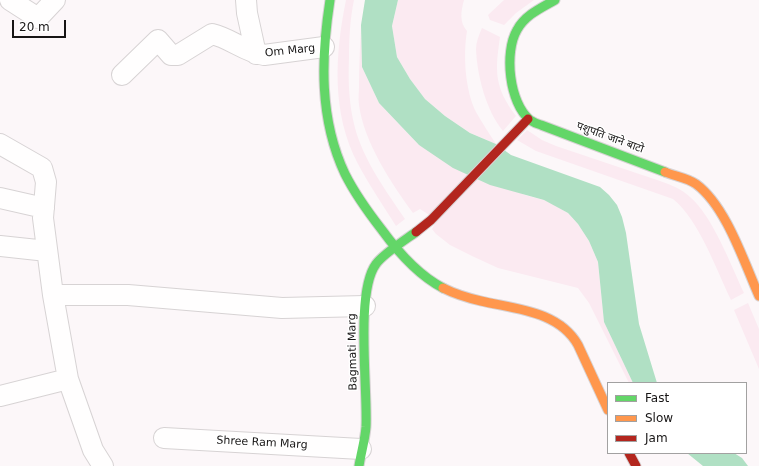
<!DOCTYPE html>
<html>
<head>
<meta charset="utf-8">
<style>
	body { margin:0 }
	#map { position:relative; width:759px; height:466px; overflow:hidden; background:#fcf7f9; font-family:"DejaVu Sans",sans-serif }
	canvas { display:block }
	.legend { position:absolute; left:607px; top:382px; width:140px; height:72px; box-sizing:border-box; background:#fff; border:1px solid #a2a1a1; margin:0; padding:5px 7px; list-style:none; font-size:12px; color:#171515 }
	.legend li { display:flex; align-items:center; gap:8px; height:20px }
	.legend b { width:20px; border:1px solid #a2a1a1 }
	.scale { position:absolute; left:12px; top:20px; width:54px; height:18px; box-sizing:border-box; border:2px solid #171515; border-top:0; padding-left:5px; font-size:12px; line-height:14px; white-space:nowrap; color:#171515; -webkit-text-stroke:3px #fff; paint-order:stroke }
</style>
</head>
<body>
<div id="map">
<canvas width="759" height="466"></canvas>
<ul class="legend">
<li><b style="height:5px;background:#63d668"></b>Fast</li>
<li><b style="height:5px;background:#ff974d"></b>Slow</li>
<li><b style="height:5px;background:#b3261e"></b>Jam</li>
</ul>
<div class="scale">20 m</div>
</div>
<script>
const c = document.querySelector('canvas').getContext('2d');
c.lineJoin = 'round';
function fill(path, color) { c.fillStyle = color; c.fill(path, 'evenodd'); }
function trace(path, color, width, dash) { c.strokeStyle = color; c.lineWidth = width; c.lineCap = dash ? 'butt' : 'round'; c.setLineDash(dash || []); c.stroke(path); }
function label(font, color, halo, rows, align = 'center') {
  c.font = font + ' "DejaVu Sans","Noto Sans Devanagari",sans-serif'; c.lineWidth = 3; c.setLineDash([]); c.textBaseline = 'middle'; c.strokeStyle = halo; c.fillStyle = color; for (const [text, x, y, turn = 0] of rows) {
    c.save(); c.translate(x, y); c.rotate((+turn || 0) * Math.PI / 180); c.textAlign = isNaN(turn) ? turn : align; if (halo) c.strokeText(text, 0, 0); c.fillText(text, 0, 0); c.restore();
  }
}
fill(new Path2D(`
	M346,0H354C350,19 349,39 349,58C348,82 349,105 355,128C364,161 386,191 405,219L396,226C383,205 369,185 358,164C331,113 335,54 346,0Z
	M398,0H464C461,11 459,22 467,31C463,55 465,90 476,112C482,123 489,133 496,144L470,133L445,116L425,99L410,79L397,57L392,26Z
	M504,0H534L516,13L504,25L490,20L488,15Z
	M361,25L362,67L379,103L419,145L525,195L544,200L554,205L568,213L578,224L589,241L598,262L604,322L633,383H629L589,303L578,288L498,268L472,256L450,245L436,234L432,229L437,220L420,209L413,213C391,183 364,142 359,105C358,99 359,92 359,86C359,66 360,46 361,25Z
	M482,28L500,37C495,71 494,87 516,116L503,131C486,111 477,75 476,49C476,42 479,35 482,28Z
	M527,130L542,140L556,146L660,181C671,185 682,189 690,197C712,215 731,265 744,293L731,300C716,269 699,220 673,199L536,151L517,140Z
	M748,303L759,329V369L734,310Z`), '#fbeaf1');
fill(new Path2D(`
	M365,0H398L392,26L397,57L410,79L425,99L445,116L470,133L496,144L511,155L600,187L609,195L617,205L622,217L626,233L639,324L657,383H633L604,322L598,262L589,241L578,224L568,213L544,200L490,185L453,168L419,145L379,103L362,67L361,25Z
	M687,453H734L742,458L748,466H703Z`), '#b0e0c4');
const street = new Path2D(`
	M10,0L38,18L55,0
	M246,0L247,13L256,54
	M122,75L158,40L171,55H178L212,34C230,38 245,52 264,55L324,47
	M0,144L42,168L46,182L43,218L53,295L68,379L93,450L103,466
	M0,198L44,208
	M0,246L47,251
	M53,295H128L282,308L365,306
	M0,396L68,379
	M164,438L361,449`);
const fast = new Path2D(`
	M330,0C321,58 319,119 345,174C355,194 368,212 382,230C398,252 418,275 443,288
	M555,0C541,8 525,15 517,30C504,52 509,103 530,120C533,122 537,124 541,125L665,172
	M359,466C361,453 365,440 366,427C368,390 355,292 376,264C383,254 405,240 416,232`);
const slow = new Path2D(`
	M665,172C674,176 688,178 696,184C726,206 744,262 759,296
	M443,288C455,294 468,298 481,301C515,309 559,311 578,345L608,410`);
const jam = new Path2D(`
	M416,232L431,220L528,119
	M629,453L636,466`);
trace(street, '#d7d3d4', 22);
trace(fast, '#d7d3d4', 11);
trace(slow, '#d7d3d4', 11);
trace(jam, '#d7d3d4', 11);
trace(street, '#fffefe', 20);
trace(fast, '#63d668', 9);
trace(slow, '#ff974d', 9);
trace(jam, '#b3261e', 9);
label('11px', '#171515', '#fff', [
	["Om Marg",290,51,-6],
	["पशुपति जाने बाटो",610,138,20],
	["Bagmati Marg",353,352,-91],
	["Shree Ram Marg",262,443,3]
]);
</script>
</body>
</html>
